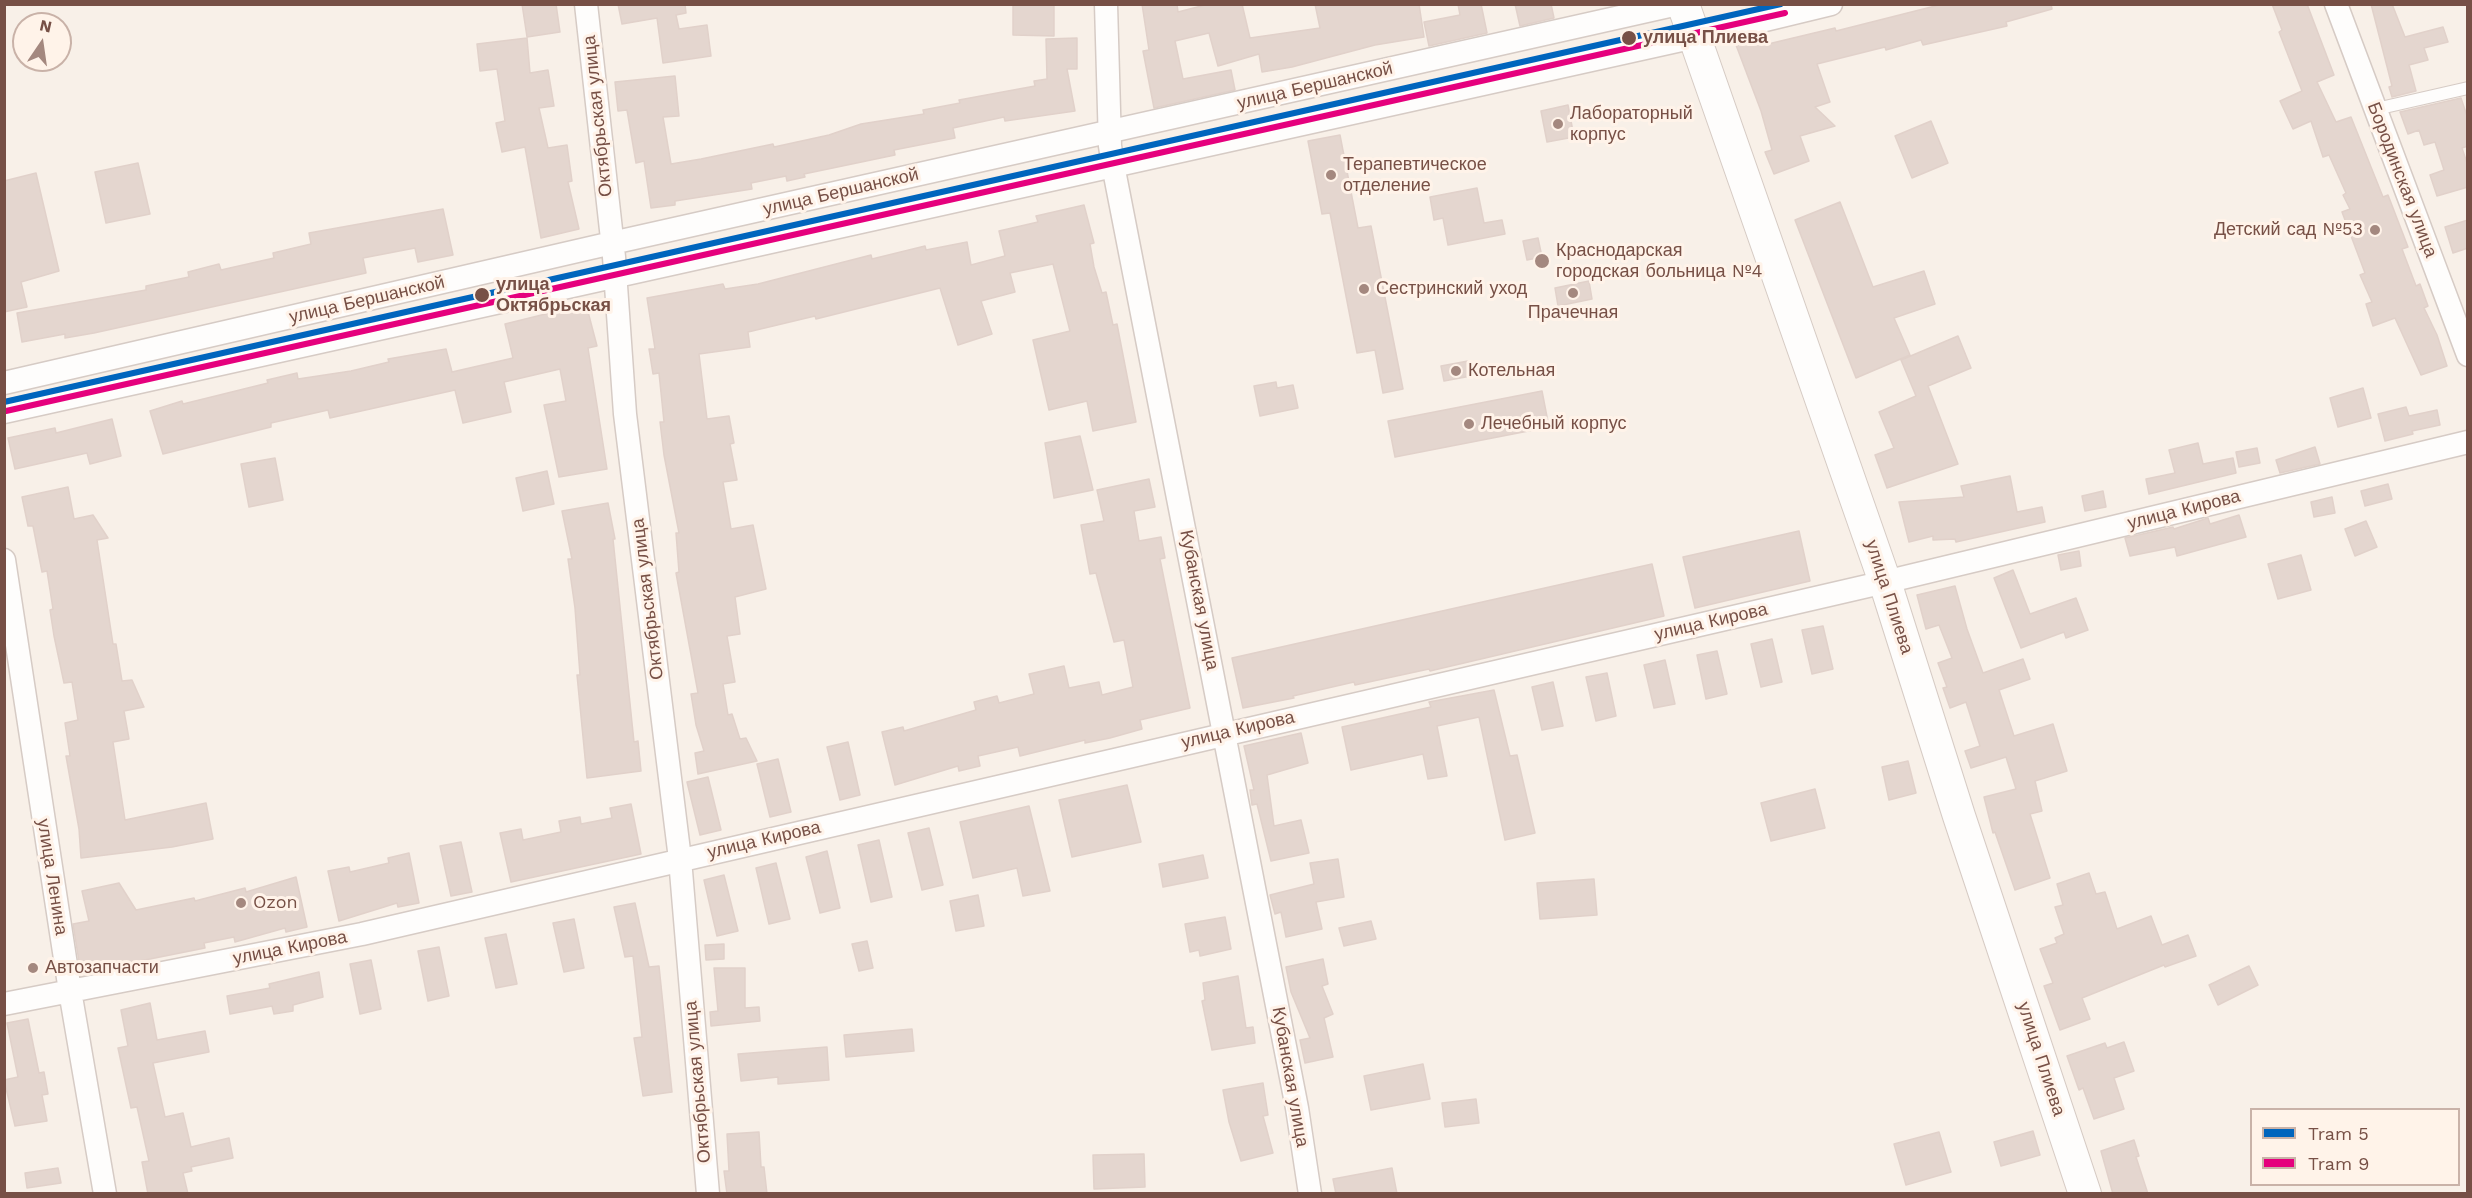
<!DOCTYPE html>
<html>
<head>
<meta charset="utf-8">
<style>
	body { margin:0 }
	#map { position:relative; width:2472px; height:1198px; overflow:hidden; background:#f8f0e8; font-family:"Work Sans",sans-serif }
	canvas { display:block }
	.frame { position:absolute; inset:0; border:6px solid #775046; pointer-events:none }
	.legend { position:absolute; left:2250px; top:1108px; width:210px; height:78px; box-sizing:border-box; background:#fff3e9; border:2px solid #c9b2a8; margin:0; padding:8px 10px; list-style:none; font-size:18px; color:#775046 }
	.legend li { display:flex; align-items:center; gap:12px; height:30px }
	.legend b { width:30px; border:2px solid #c9b2a8 }
	.north { position:absolute; left:12px; top:12px; width:60px; height:60px; box-sizing:border-box; background:#fff3e9; border:2px solid #c9b2a8; border-radius:50%; rotate:13deg; font-size:16px; font-weight:700; line-height:24px; text-align:center; color:#775046 }
	.north::after { content:''; display:block; margin:auto; width:21px; height:27px; background:#a4887f; clip-path:polygon(50% 0,100% 100%,50% 72%,0 100%) }
</style>
</head>
<body>
<div id="map">
<canvas width="2472" height="1198"></canvas>
<div class="frame"></div>
<ul class="legend">
<li><b style="height:8px;background:#0065bd"></b>Tram 5</li>
<li><b style="height:8px;background:#e5007d"></b>Tram 9</li>
</ul>
<div class="north">N</div>
</div>
<script>
const c = document.querySelector('canvas').getContext('2d');
c.lineJoin = 'round';
function fill(path, color) { c.fillStyle = color; c.fill(path, 'evenodd'); }
function trace(path, color, width, dash) { c.strokeStyle = color; c.lineWidth = width; c.lineCap = dash ? 'butt' : 'round'; c.setLineDash(dash || []); c.stroke(path); }
function label(font, color, halo, rows, align = 'center') {
  c.font = font + ' "Work Sans",sans-serif'; c.lineWidth = 6; c.setLineDash([]); c.textBaseline = 'middle'; c.strokeStyle = halo; c.fillStyle = color; for (const [text, x, y, turn = 0] of rows) {
    c.save(); c.translate(x, y); c.rotate((+turn || 0) * Math.PI / 180); c.textAlign = isNaN(turn) ? turn : align; if (halo) c.strokeText(text, 0, 0); c.fillText(text, 0, 0); c.restore();
  }
}
const building = new Path2D(`
	M522,4H556L560,32L527,37Z
	M618,4H685L686,13L676,15L679,29L707,25L711,56L663,63L657,18L622,24Z
	M1013,4H1054V36L1013,35Z
	M1142,4H1177L1178,12L1209,4H1242L1250,38L1320,28L1315,4H1419L1424,37L1375,45L1292,67L1262,72L1259,54L1218,66L1209,33L1175,41L1183,79L1231,70L1235,90L1154,108L1143,51L1149,50Z
	M1458,4H1481L1487,33L1429,46L1424,22L1460,15Z
	M1515,4H1551L1554,18L1520,26Z
	M1943,4H2051L2052,9L2006,22L2007,26L1923,45L1921,40L1886,50L1885,47L1817,64L1830,102L1815,107L1835,126L1800,136L1809,161L1774,174L1765,152L1772,150L1761,111L1736,45L1766,36L1768,44L1835,28L1836,31Z
	M2272,4H2307L2334,75L2317,82L2336,122L2351,117L2383,197L2388,195L2408,247L2402,249L2416,286L2420,284L2428,306L2424,308L2437,335L2447,366L2421,375L2395,318L2373,326L2366,304L2372,302L2360,275L2365,273L2342,212L2350,209L2343,195L2346,193L2329,155L2323,157L2311,121L2293,129L2280,101L2302,91L2279,32L2282,30Z
	M2371,4H2392L2405,37L2443,27L2448,42L2424,48L2428,60L2409,65L2416,91L2392,97L2389,87L2392,86Z
	M527,38L530,73L548,70L554,106L539,108L548,148L567,145L572,181L568,182L579,229L541,238L525,147L502,152L496,123L505,121L497,69L480,71L477,44Z
	M1077,38V69H1067L1075,111L1005,121L1004,117L953,128L955,138L894,150L895,155L804,174L805,177L787,181L786,176L751,183L752,189L675,201V205L651,208L644,161L636,163L627,110L618,111L615,82L675,76L679,116L663,117L671,164L701,159L773,144L774,147L829,135L861,124L924,114L923,110L960,103L959,100L1035,86L1034,81L1047,79L1046,39Z
	M2461,98L2468,119V146L2462,148L2468,166V187L2437,196L2430,175L2444,170L2435,142L2424,145L2419,130L2408,134L2400,112Z
	M1568,105L1574,137L1547,142L1541,111Z
	M1931,121L1948,163L1912,178L1895,136Z
	M1340,135L1358,228L1371,226L1403,389L1383,393L1375,350L1357,353L1330,213L1322,214L1308,141Z
	M138,163L150,214L106,223L95,172Z
	M36,173L59,271L21,282L27,307L4,312V181Z
	M1477,188L1484,223L1502,220L1505,234L1448,245L1443,218L1434,220L1430,197Z
	M1840,202L1873,287L1924,271L1935,304L1894,318L1910,355L1856,378L1795,220Z
	M1084,205L1094,243L1090,244L1094,267L1102,293L1106,292L1113,325L1117,324L1136,422L1093,431L1087,401L1049,410L1033,340L1070,331L1053,264L1010,273L1015,292L981,301L992,334L958,345L940,288L816,319L815,316L748,332L750,347L699,354L707,419L729,416L734,443L730,444L737,480L723,482L731,529L753,525L766,589L735,597L740,634L727,636L735,682L723,684L728,715L732,714L740,739L746,738L757,761L698,774L695,753L704,751L696,725L691,694L698,693L676,573L679,572L676,533H679L664,455L660,422H664L659,373L653,374L649,349H655L647,298L723,284L725,289L758,284L871,255L872,259L925,246L926,250L967,242L971,265L1005,256L999,231L1038,222L1036,216Z
	M443,209L453,255L418,262L415,248L363,258L366,273L94,333L65,338V334L22,342L17,313L146,290V286L189,277L188,272L219,264L221,270L274,258L273,253L311,244L309,233Z
	M2468,220V248L2453,253L2445,227Z
	M1538,238L1542,257L1527,260L1523,241Z
	M1589,281L1592,299L1558,306L1555,288Z
	M586,304L597,346L588,348L607,469L559,477L544,405L566,401L560,369L504,382L511,412L463,423L455,390L330,418L328,410L271,423V427L163,454L150,411L182,401L183,404L268,383L267,380L297,373L298,379L351,371L389,362L388,359L446,349L452,372L513,358L505,324Z
	M1958,336L1971,368L1928,386L1958,464L1887,488L1875,455L1894,448L1879,412L1916,396L1901,360Z
	M1468,361L1471,376L1444,381L1441,366Z
	M1276,382L1277,388L1293,385L1298,408L1260,416L1254,386Z
	M2363,388L2371,418L2338,427L2330,398Z
	M1542,391L1549,427L1395,457L1388,421Z
	M2406,407L2409,416L2437,410L2440,425L2412,431L2413,434L2385,441L2378,414Z
	M112,419L121,456L90,464L87,453L15,469L8,438L55,428L56,433Z
	M1080,436L1093,490L1054,498L1045,443Z
	M2198,443L2203,464L2233,458L2236,473L2149,494L2146,479L2175,473L2169,450Z
	M2315,447L2320,464L2280,473L2276,460Z
	M2257,448L2260,463L2239,467L2236,452Z
	M275,458L283,500L249,507L241,464Z
	M547,471L554,504L523,511L516,478Z
	M2010,476L2017,512L2042,507L2045,522L1956,542L1955,539L1933,540V536L1909,542L1899,502L1964,497L1961,486Z
	M1149,479L1155,507L1134,511L1139,541L1161,537L1165,558L1160,559L1190,708L1140,720L1142,729L1110,738L1085,743V740L1020,756L1018,747L978,756L980,766L959,771L958,766L895,785L882,732L903,727L904,731L976,710L974,702L997,696L999,703L1034,694L1029,674L1064,666L1069,688L1099,682L1102,695L1133,687L1124,640L1114,642L1096,573L1090,574L1081,525L1104,521L1097,490Z
	M2388,484L2392,499L2365,506L2361,491Z
	M68,487L74,519L93,515L108,538L97,540L113,644H116L122,681L132,680L144,707L124,711L129,739L113,742L125,820L206,803L213,839L172,847L81,858L79,829L66,756H70L65,723L78,720L72,682L64,683L54,636L50,610L53,609L47,571L42,572L33,526H28L22,497Z
	M2103,491L2106,507L2085,511L2082,496Z
	M2332,497L2335,513L2314,517L2311,502Z
	M608,503L615,539H613L634,742L638,741L641,771L587,778L577,675H580L575,608L568,559H572L562,511Z
	M2239,515L2246,537L2177,556L2175,547L2130,556L2125,538L2173,527L2174,529L2208,518L2210,524Z
	M2366,521L2377,547L2355,556L2345,529Z
	M1799,531L1810,581L1695,608L1683,557Z
	M2079,551L2081,566L2061,570L2058,555Z
	M2301,555L2311,590L2278,599L2268,564Z
	M1652,564L1664,616L1430,671L1429,669L1355,685L1354,682L1293,696L1294,698L1243,708L1232,658Z
	M2013,570L2030,614L2076,598L2088,630L2066,638L2064,632L2021,648L1994,578Z
	M1955,586L1967,629L1983,673L2023,659L2030,679L1999,690L2014,736L2053,724L2067,771L2035,781L2042,811L2030,814L2050,878L2015,890L1995,832L1993,833L1984,797L2016,789L2006,757L1971,768L1965,751L1980,746L1966,702L1950,708L1943,688L1947,687L1938,663L1952,658L1939,625L1926,629L1917,595Z
	M1823,626L1833,669L1812,674L1802,630Z
	M1772,639L1782,682L1761,687L1751,644Z
	M1717,651L1727,694L1706,699L1697,655Z
	M1665,660L1675,704L1654,708L1644,665Z
	M1607,673L1616,716L1596,721L1586,677Z
	M1553,682L1563,726L1542,730L1532,687Z
	M1494,690L1510,756L1517,755L1535,833L1505,840L1479,717L1437,726L1447,776L1428,779L1423,754L1351,770L1342,727L1431,707L1429,702Z
	M1301,733L1308,763L1267,775L1274,826L1301,820L1309,853L1271,861L1257,804L1252,805L1250,790H1254L1244,746Z
	M848,742L860,795L840,800L827,747Z
	M778,759L791,812L770,817L757,764Z
	M1908,761L1916,793L1889,800L1882,767Z
	M708,777L721,830L700,835L687,782Z
	M1127,785L1141,842L1072,857L1059,800Z
	M1815,789L1825,828L1771,841L1761,803Z
	M631,804L641,854L511,882L500,833L521,829L523,840L561,832L559,821L580,817L581,824L612,818L610,808Z
	M1029,806L1050,891L1023,896L1017,868L973,878L960,822Z
	M929,828L943,885L922,890L908,833Z
	M879,840L892,897L871,902L858,845Z
	M461,842L472,892L451,896L440,846Z
	M827,851L840,908L820,913L806,857Z
	M409,853L419,903L398,907L397,903L339,921L328,871L349,867L350,872L389,863L388,858Z
	M1203,855L1208,878L1163,887L1159,864Z
	M1338,859L1344,897L1316,902L1322,929L1286,937L1281,912L1275,914L1270,895L1314,884L1310,863Z
	M776,863L790,919L769,924L756,868Z
	M2089,873L2096,894L2105,892L2117,929L2151,916L2162,945L2188,935L2196,956L2165,967L2164,965L2082,998L2090,1019L2060,1030L2044,986L2053,983L2040,949L2057,943L2055,938L2064,934L2055,907L2063,905L2057,884Z
	M724,875L738,931L717,936L704,880Z
	M296,877L307,927L286,932L285,928L235,942L234,937L204,943L205,948L135,962L101,964L102,970L81,974L73,924L89,921L82,891L119,883L136,910L194,898L195,901L245,888L246,892Z
	M1594,879L1597,915L1540,919L1537,883Z
	M978,895L984,926L956,931L950,901Z
	M635,903L649,967L659,966L672,1092L643,1096L634,1038L642,1037L633,956L625,957L614,907Z
	M1225,917L1231,949L1200,956L1199,950L1190,952L1185,924Z
	M574,919L584,968L564,972L553,923Z
	M1371,921L1376,939L1344,946L1339,928Z
	M506,934L517,984L496,988L485,938Z
	M867,941L873,968L859,971L852,944Z
	M724,944V959L706,960L705,945Z
	M439,947L449,996L428,1001L418,951Z
	M1323,959L1328,984L1322,986L1333,1014L1324,1018L1333,1057L1305,1063L1300,1040L1310,1038L1291,992L1286,967Z
	M371,960L381,1009L360,1014L350,964Z
	M2249,966L2258,985L2218,1005L2209,985Z
	M714,968H745V1008L759,1007L760,1021L711,1026L710,1012L718,1011Z
	M319,972L323,997L293,1005V1011L274,1014L272,1006L230,1014L227,996L270,988L269,984Z
	M1238,976L1246,1028L1253,1027L1255,1043L1212,1050L1202,1001L1205,1000L1203,983Z
	M150,1003L157,1040L205,1031L209,1052L153,1063L165,1117L183,1113L191,1147L229,1138L233,1158L191,1167L192,1171L183,1173L188,1194H148L142,1162L149,1161L137,1107L131,1108L121,1062L118,1048L128,1046L121,1010Z
	M28,1019L39,1073L44,1072L48,1094L42,1095L47,1121L15,1126L4,1080L18,1077L7,1023Z
	M912,1029L914,1051L846,1057L844,1035Z
	M2124,1042L2134,1071L2114,1078L2124,1109L2094,1119L2083,1088L2079,1090L2067,1056L2105,1043L2107,1048Z
	M827,1047L829,1080L778,1084V1077L741,1081L738,1054Z
	M1423,1064L1430,1099L1371,1110L1364,1076Z
	M1263,1083L1268,1115L1263,1116L1273,1153L1241,1161L1229,1122L1223,1090Z
	M1476,1099L1479,1123L1445,1127L1442,1103Z
	M2033,1131L2040,1155L2001,1166L1994,1142Z
	M759,1132L761,1167H764L767,1194H727L724,1171H729L727,1134Z
	M1939,1132L1951,1172L1906,1185L1894,1144Z
	M2134,1140L2139,1156L2136,1157L2148,1194H2113L2101,1151Z
	M1144,1154L1145,1187L1094,1189L1093,1155Z
	M58,1168L61,1183L27,1188L25,1173Z
	M1392,1168L1397,1194H1336L1333,1179Z`);
fill(building, '#e4d6cf');
trace(building, '#e1d1ca', 1.5);
const lane = new Path2D(`
	M2376,109L2468,88`);
const street = new Path2D(`
	M586,4L614,257L625,414L680,859L708,1194
	M1106,4L1110,146L1113,165L1297,1108L1310,1194
	M2336,4L2468,355
	M4,383L612,243L1678,4
	M4,412L1695,37L1831,4
	M4,560L70,991L105,1194
	M4,1004L362,934L1885,582L2468,442`);
const secondary = new Path2D(`
	M1683,4L1885,582L1959,816L2085,1194`);
trace(lane, '#d6cbc5', 14);
trace(street, '#d6cbc5', 25);
trace(secondary, '#d6cbc4', 34);
trace(lane, '#fefdfc', 12);
trace(street, '#fefdfc', 22);
trace(secondary, '#fefdfc', 32);
trace(new Path2D(`
	M4,402L1781,4`), '#0065bd', 6);
trace(new Path2D(`
	M6,411L1785,13`), '#e5007d', 6);
for (const [x, y, r, color] of [
	[1629,38,8,"#775046"],
	[1558,124,6,"#a4887f"],
	[1331,175,6,"#a4887f"],
	[2375,230,6,"#a4887f"],
	[1542,261,8,"#a4887f"],
	[1364,289,6,"#a4887f"],
	[1573,293,6,"#a4887f"],
	[482,295,8,"#775046"],
	[1456,371,6,"#a4887f"],
	[1469,424,6,"#a4887f"],
	[241,903,6,"#a4887f"],
	[33,968,6,"#a4887f"]
]) { const dot = new Path2D(); dot.arc(x, y, r, 0, 2 * Math.PI); c.fillStyle = color; c.fill(dot); trace(dot, '#fff3e9', 2); }
label('bold 18px', '#775046', '#fff3e9', [
	["улица Плиева",1643,38],
	["улица",496,285],
	["Октябрьская",496,306]
], 'left');
label('18px', '#775046', '#fff3e9', [
	["улица Бершанской",1315,86,-13],
	["Октябрьская улица",598,116,-96],
	["Бородинская улица",2402,180,69],
	["улица Бершанской",841,192,-13],
	["улица Бершанской",367,300,-13],
	["улица Кирова",2184,510,-14],
	["улица Плиева",1889,597,72],
	["Октябрьская улица",648,599,-97],
	["Кубанская улица",1199,600,79],
	["улица Кирова",1711,622,-13],
	["улица Кирова",1238,730,-13],
	["улица Кирова",764,840,-13],
	["улица Ленина",52,877,81],
	["улица Кирова",290,948,-11],
	["улица Плиева",2041,1059,72],
	["Кубанская улица",1290,1077,80],
	["Октябрьская улица",698,1082,-95]
]);
label('18px', '#775046', '#fff3e9', [
	["Лабораторный",1570,114],
	["корпус",1570,135],
	["Терапевтическое",1343,165],
	["отделение",1343,186],
	["Детский сад №53",2363,230,"right"],
	["Краснодарская",1556,251],
	["городская больница №4",1556,272],
	["Сестринский уход",1376,289],
	["Прачечная",1573,313,"center"],
	["Котельная",1468,371],
	["Лечебный корпус",1481,424],
	["Ozon",253,903],
	["Автозапчасти",45,968]
], 'left');
</script>
</body>
</html>
